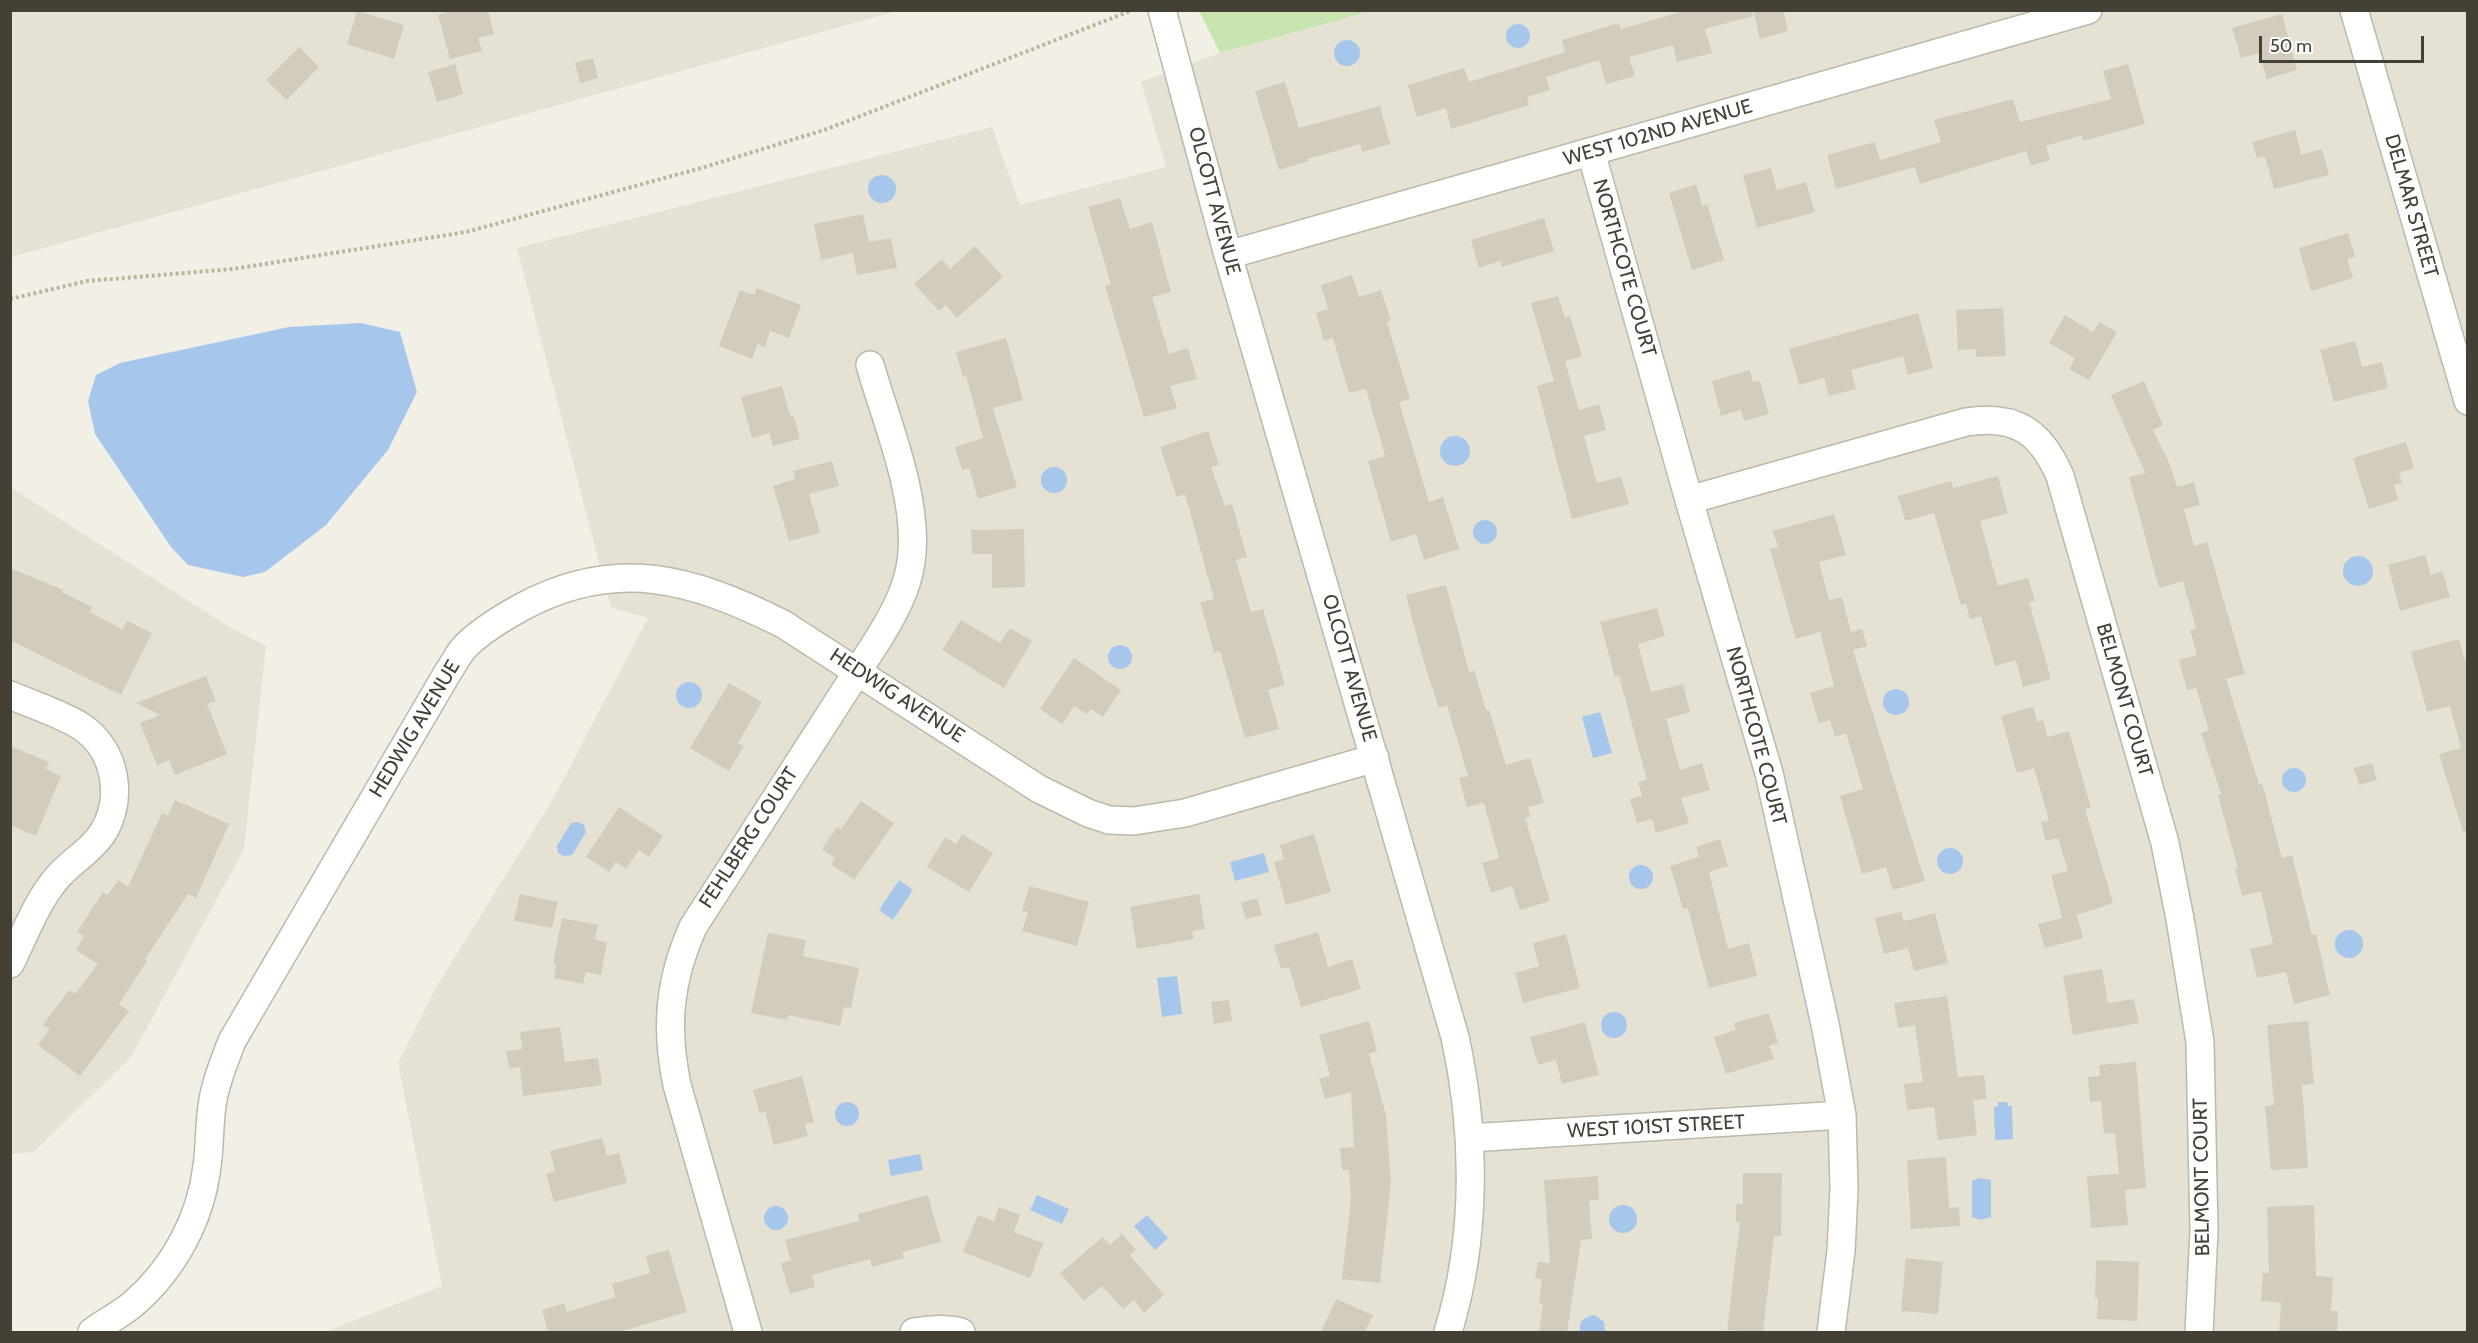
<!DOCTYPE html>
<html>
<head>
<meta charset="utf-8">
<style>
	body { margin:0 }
	#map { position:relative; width:2478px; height:1343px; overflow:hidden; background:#f2f0e6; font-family:Cabin,sans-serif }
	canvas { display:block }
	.frame { position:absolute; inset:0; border:12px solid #444036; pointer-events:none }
	.scale { position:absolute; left:2259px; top:36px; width:165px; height:27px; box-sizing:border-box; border:3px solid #444036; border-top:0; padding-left:8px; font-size:18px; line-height:21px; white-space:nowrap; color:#444036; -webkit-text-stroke:4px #fff; paint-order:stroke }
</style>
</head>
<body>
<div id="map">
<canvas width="2478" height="1343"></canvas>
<div class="frame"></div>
<div class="scale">50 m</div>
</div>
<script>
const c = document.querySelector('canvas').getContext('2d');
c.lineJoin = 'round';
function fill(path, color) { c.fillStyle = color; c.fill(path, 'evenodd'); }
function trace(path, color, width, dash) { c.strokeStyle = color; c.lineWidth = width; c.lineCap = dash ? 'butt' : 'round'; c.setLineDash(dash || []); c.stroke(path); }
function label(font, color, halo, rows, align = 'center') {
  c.font = font + ' Cabin,sans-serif'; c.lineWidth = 4.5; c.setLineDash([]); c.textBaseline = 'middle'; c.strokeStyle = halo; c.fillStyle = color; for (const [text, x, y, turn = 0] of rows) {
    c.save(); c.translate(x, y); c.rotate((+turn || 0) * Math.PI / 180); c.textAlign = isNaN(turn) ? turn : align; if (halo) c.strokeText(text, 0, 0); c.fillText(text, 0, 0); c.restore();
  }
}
fill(new Path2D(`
	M11,11H897L11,257Z
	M1371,11H2467V1332H325L442,1286L398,1063L435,989L553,799L648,618L611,608L517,248L992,127L1020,205L1166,167L1141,82L1220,53Z
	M10,487L228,626L266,646L244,849L131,1057L34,1152L11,1154Z`), '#e5e2d4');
fill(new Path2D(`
	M1199,11H1371L1220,53Z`), '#c7e4b1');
fill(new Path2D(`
	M1506 36a12 12 0 1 1 24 0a12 12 0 1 1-24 0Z
	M1334 53a13 13 0 1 1 26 0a13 13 0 1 1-26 0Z
	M868 189a14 14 0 1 1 28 0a14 14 0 1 1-28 0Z
	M361,323L400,332L417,392L388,450L326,525L265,572L243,577L188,565L171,547L95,434L88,401L96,375L120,363L289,327Z
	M1440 451a15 15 0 1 1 30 0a15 15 0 1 1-30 0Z
	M1041 480a13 13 0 1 1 26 0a13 13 0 1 1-26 0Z
	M1473 532a12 12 0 1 1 24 0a12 12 0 1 1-24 0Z
	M2343 571a15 15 0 1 1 30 0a15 15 0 1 1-30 0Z
	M1108 657a12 12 0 1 1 24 0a12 12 0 1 1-24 0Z
	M676 695a13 13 0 1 1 26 0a13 13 0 1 1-26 0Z
	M1883 702a13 13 0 1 1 26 0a13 13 0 1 1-26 0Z
	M1600,712L1612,753L1593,758L1582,717Z
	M2282 780a12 12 0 1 1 24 0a12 12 0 1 1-24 0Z
	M578,822L584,825L586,832L572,855L564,856L558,853L557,846L571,823Z
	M1937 861a13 13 0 1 1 26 0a13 13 0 1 1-26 0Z
	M1264,853L1269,872L1235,881L1230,862Z
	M1629 877a12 12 0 1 1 24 0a12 12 0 1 1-24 0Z
	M899,880L913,890L893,920L879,910Z
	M2335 944a14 14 0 1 1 28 0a14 14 0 1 1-28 0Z
	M1177,976L1182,1014L1162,1017L1157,978Z
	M1601 1025a13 13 0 1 1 26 0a13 13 0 1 1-26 0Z
	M835 1114a12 12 0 1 1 24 0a12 12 0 1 1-24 0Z
	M1998,1102H2007L2008,1106H2012L2013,1139L1995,1140L1994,1107L1998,1106Z
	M920,1154L923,1170L891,1176L888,1160Z
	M1979,1178L1991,1180V1217L1981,1220L1972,1217V1181Z
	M1037,1195L1069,1209L1062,1224L1030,1210Z
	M1609 1219a14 14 0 1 1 28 0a14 14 0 1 1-28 0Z
	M764 1218a12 12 0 1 1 24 0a12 12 0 1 1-24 0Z
	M1147,1215L1168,1238L1155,1250L1134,1226Z
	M1595,1315L1604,1322L1605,1332H1580C1578,1322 1585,1316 1595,1315Z`), '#a6c7eb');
fill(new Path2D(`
	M454,10H488L494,34L478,38L482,51L450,59L438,15Z
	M1688,10H1752L1753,16L1705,29L1712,53L1677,62L1673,45L1629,57L1635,76L1606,84L1599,60L1546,77L1550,90L1527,97L1529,105L1451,129L1446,108L1417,117L1408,85L1464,68L1469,82L1565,52L1562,40L1619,23L1621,29Z
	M1753,10H1783L1788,31L1760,39Z
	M357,11L404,25L394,59L347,44Z
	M2282,14L2297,70L2267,79L2259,53L2241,58L2232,28Z
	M299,47L319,67L287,100L266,80Z
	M593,58L598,78L580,83L575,63Z
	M455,64L463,94L437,102L428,72Z
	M2128,64L2145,124L2083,141L2082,135L2046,146L2050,160L2031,166L2026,151L1920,184L1915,167L1836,189L1827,155L1875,142L1880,160L1941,142L1934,120L2013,99L2020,122L2111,99L2103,71Z
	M1285,82L1299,128L1380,106L1390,144L1362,152L1360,144L1308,159V161L1279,170L1255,91Z
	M2295,130L2301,155L2322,149L2329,175L2274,189L2265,156L2257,158L2252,142Z
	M1771,168L1777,190L1806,182L1815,212L1757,228L1743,175Z
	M1696,184L1702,206L1707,204L1724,260L1692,270L1669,193Z
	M1120,198L1130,229L1152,222L1171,292L1152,297L1169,354L1188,348L1197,379L1170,386L1177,408L1144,417L1105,286L1111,284L1088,207Z
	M863,214L869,242L891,238L897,268L857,275L853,253L821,260L814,224Z
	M1544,218L1554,251L1502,267L1500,261L1479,268L1471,240Z
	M2348,233L2355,257L2347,259L2353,278L2311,291L2299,248Z
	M975,246L1003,277L957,318L946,305L939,311L914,284L942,259L950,269Z
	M1352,275L1359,297L1381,290L1391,321L1387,322L1410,399L1399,402L1429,502L1443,497L1459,549L1424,560L1416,534L1391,542L1368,461L1385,456L1366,389L1349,393L1333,338L1324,341L1316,313L1328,309L1321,285Z
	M757,288L801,305L789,338L770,331L765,347L758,344L752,359L719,346L740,290L754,295Z
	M1558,296L1565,318L1570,316L1582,356L1565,361L1579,410L1599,404L1606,430L1584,436L1597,483L1621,477L1629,504L1572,519L1537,386L1554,381L1531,303Z
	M2003,308L2006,356L1976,357V349L1958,350L1956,310Z
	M1918,313L1933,368L1908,375L1903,356L1851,370L1856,389L1829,396L1824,378L1799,385L1789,349Z
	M2065,315L2093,332L2099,322L2117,332L2089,380L2069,369L2075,358L2049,343Z
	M1006,338L1023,400L993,408L1017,487L978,499L969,468L962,470L955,447L983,438L966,376L963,377L956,352Z
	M2355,341L2362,367L2382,362L2388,388L2334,402L2320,350Z
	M1750,370L1753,382L1760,381L1769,414L1744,421L1741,410L1721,416L1712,381Z
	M2144,381L2163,425L2153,430L2170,465L2177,487L2194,482L2200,505L2184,509L2194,546L2207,542L2245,674L2226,679L2259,784L2262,783L2282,858L2292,855L2312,935L2316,934L2330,995L2294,1004L2286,972L2257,978L2250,949L2273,944L2261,891L2242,896L2235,869H2238L2218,795L2221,794L2201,733L2209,730L2196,688L2187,690L2179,660L2197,655L2190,630L2196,628L2183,581L2159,588L2129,477L2145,473L2111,395Z
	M782,386L790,416H794L800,439L773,446L769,433L752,438L741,397Z
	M1208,431L1219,465L1211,467L1225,506L1232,504L1247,557L1236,560L1251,612L1263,609L1285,685L1268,690L1279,729L1245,738L1220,651L1214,653L1200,602L1214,599L1185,494L1177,497L1160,447Z
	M2406,442L2414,468L2399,473L2402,483L2394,485L2398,500L2369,509L2353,458Z
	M832,461L839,486L809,494L820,533L789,541L773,486L795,479L793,471Z
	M1998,476L2008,513L1980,521L1998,586L2028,578L2035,601L2029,602L2051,679L2023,687L2016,660L1995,666L1981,616L1970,619L1966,604L1961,605L1934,513L1905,521L1898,496L1951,481L1953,488Z
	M1834,514L1846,555L1819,562L1829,600L1842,597L1851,632L1862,629L1867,646L1853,650L1925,881L1893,890L1886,867L1862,874L1840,796L1863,789L1846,733L1835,737L1830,720L1819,723L1810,693L1834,686L1820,632L1796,639L1770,549L1778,547L1773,531Z
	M1024,529L1025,587L992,588V554H972L971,530Z
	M2425,555L2431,575L2442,571L2450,597L2400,611L2388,565Z
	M10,568L63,590L62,592L92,607L90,612L122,629L127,621L152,633L121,695L10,640Z
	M1446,585L1469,672L1474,670L1486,710H1489L1506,765L1530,758L1544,803L1528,807L1530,817L1525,818L1550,901L1520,910L1512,886L1491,893L1482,863L1499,858L1484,803L1467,807L1459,778L1468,776L1447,705L1439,708L1425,666L1406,595Z
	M1657,608L1665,636L1638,644L1651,692L1683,684L1690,712L1666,719L1680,770L1702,763L1710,790L1681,798L1689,823L1656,833L1652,819L1637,823L1630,799L1642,796L1638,782L1647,780L1619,676L1615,677L1600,622Z
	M961,620L1000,643L1010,628L1032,641L1004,688L942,650Z
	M2459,639L2468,671V831L2463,832L2439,754L2461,748L2450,706L2427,712L2411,652Z
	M1074,658L1121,690L1103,717L1091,709L1087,714L1074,706L1062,724L1040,709Z
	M206,676L216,701L207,704L227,754L175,775L169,760L157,765L140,723L160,715L136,703Z
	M729,683L762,702L738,743L744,746L729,771L690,748Z
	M2033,707L2037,722L2043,720L2048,737L2069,731L2091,808L2085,809L2113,903L2077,915L2083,938L2045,948L2038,924L2062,918L2051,875L2068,871L2058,838L2046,841L2041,822L2049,820L2034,768L2017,773L2001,716Z
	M10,746L49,762L46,769L61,776L36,836L10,825Z
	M2372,763L2377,780L2359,785L2354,768Z
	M175,800L229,824L196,898L188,894L145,959L147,961L119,1004L129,1011L80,1076L38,1045L50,1029L43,1025L69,990L75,994L98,964L76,950L84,936L77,932L103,892L108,895L118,880L128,887L162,813L168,816Z
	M861,801L894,823L854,880L831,864L835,858L822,849L837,827L841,829Z
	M619,807L663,836L649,857L639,850L626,869L616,862L609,872L586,857Z
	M962,834L993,853L969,892L927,867L945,837L956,844Z
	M1314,834L1331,892L1286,905L1274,862L1284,859L1280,845Z
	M1720,839L1728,866L1709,872L1728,949L1749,943L1757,976L1709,988L1688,908L1683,909L1670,866L1699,857L1696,847Z
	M1029,886L1089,902L1077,946L1022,931L1028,912L1022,911Z
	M520,894L558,902L552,928L514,921Z
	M1199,894L1205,929L1192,931L1194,939L1137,949L1130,907Z
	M1257,898L1262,915L1246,919L1241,903Z
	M1901,912L1904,921L1935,913L1948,963L1914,971L1908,948L1884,954L1875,918Z
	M562,918L598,925L595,940L607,942L601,975L586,972L583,984L554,978L556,965L553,964Z
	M1318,932L1328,967L1352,959L1361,989L1301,1007L1289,967L1281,969L1274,945Z
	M768,933L806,940L803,956L859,968L851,1008L844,1007L840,1026L788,1015L787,1020L751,1013Z
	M1566,934L1580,988L1523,1003L1515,973L1539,966L1533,943Z
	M2102,969L2108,1003L2134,999L2139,1023L2073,1035L2063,976Z
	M1947,996L1958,1077L1984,1075L1987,1099L1973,1100L1977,1135L1938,1140L1934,1107L1907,1110L1904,1084L1923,1082L1915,1025L1898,1028L1894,1003Z
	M1229,1000L1232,1021L1214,1024L1211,1002Z
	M1769,1013L1778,1043L1769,1046L1774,1059L1726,1074L1714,1037L1736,1030L1734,1023Z
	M1369,1021L1377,1051L1369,1054L1386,1115L1391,1183L1380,1283L1342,1279L1351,1200L1349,1170H1342L1340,1148L1354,1147L1351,1092L1325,1099L1319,1079L1330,1076L1319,1035Z
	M2308,1021L2314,1084L2302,1085L2308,1168L2271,1170L2265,1106L2274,1105L2267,1025Z
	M1585,1022L1599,1075L1562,1084L1556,1060L1538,1065L1530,1037Z
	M560,1027L565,1062L598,1058L602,1085L523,1096L520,1067L509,1068L506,1051L522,1049L520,1032Z
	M2136,1062L2146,1188L2125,1190L2128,1225L2091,1228L2087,1176L2119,1174L2115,1133L2104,1134L2101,1101L2090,1102L2088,1077L2100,1076L2099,1065Z
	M802,1076L814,1122L805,1124L808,1136L774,1145L765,1111L760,1113L753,1090Z
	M602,1138L607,1156L619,1153L627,1183L554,1202L546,1174L555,1171L550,1151Z
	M1946,1157L1949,1208L1959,1207L1960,1226L1911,1229L1907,1160Z
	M1743,1173H1782L1781,1236H1774L1763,1332L1727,1330L1740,1222H1736V1204H1743Z
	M1598,1176L1599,1200L1589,1201L1592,1239L1581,1240L1567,1332H1539L1543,1304H1539L1542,1279L1535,1278L1538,1262L1550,1263L1544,1180Z
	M928,1195L941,1242L902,1252L904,1258L872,1267L870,1259L812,1275L815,1287L790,1294L781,1263L791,1260L785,1240L859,1221L858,1214Z
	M2314,1205L2316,1276L2333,1277L2331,1311H2338L2337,1332H2279L2281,1303L2261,1301L2263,1273H2269L2267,1207Z
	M999,1207L1020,1215L1014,1232L1043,1243L1030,1278L963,1252L978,1215L994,1221Z
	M1122,1234L1136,1250L1130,1255L1164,1295L1144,1313L1134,1300L1123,1309L1102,1286L1084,1301L1060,1273L1103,1237L1110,1245Z
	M669,1250L687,1312L619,1332H548L542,1310L564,1303L567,1312L616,1297L612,1284L650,1273L646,1256Z
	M1906,1258L1943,1262L1938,1314L1901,1311Z
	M2096,1260L2139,1262L2137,1321L2097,1319L2098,1298H2095Z
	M1336,1299L1373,1315L1365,1332H1321Z`), '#d3ccbc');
const minor = new Path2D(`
	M1162,10L1228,255L1455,1037C1476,1133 1477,1238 1448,1332
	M2354,10L2468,401
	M1591,152L1689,500L1769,773L1825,1024L1842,1115L1844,1189L1841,1251L1831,1332
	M1228,255L2088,10
	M1689,500L1966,422C2016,414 2041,432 2060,476L2165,843L2180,919L2200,1042L2204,1231L2199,1332
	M10,695C33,705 62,714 82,727C117,751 124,800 102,834C90,852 70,862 56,879C36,903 24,936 10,964
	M1469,1138L1842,1115
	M92,1332C105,1322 120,1315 133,1304C174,1269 201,1218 207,1166C210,1146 209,1126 212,1106C215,1084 224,1062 232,1041L448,672C453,665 457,656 463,649C478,632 502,618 522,607C617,556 693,579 783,624L1039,789L1088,813L1109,820L1134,821L1185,813L1375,758
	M748,1332L677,1085C665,1027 669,981 693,927L879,638C893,615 907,590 911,562C920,501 887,424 870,365
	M914,1332C931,1329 945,1328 961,1332`);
trace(minor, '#bdb8a9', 30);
trace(new Path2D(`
	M10,299L87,281L233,269L466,232L705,167L827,129L1133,10`), '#bdb59b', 4, [3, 3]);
trace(minor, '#fff', 27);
label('20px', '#444036', '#fff', [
	["WEST 102ND AVENUE",1658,133,-16],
	["OLCOTT AVENUE",1214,201,75],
	["DELMAR STREET",2411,206,74],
	["NORTHCOTE COURT",1624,268,74],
	["OLCOTT AVENUE",1349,668,74],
	["HEDWIG AVENUE",897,696,33],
	["BELMONT COURT",2124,700,74],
	["HEDWIG AVENUE",415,729,-59],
	["NORTHCOTE COURT",1756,736,75],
	["FEHLBERG COURT",749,838,-57],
	["WEST 101ST STREET",1656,1127,-3],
	["BELMONT COURT",2202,1177,-91]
]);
</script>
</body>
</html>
